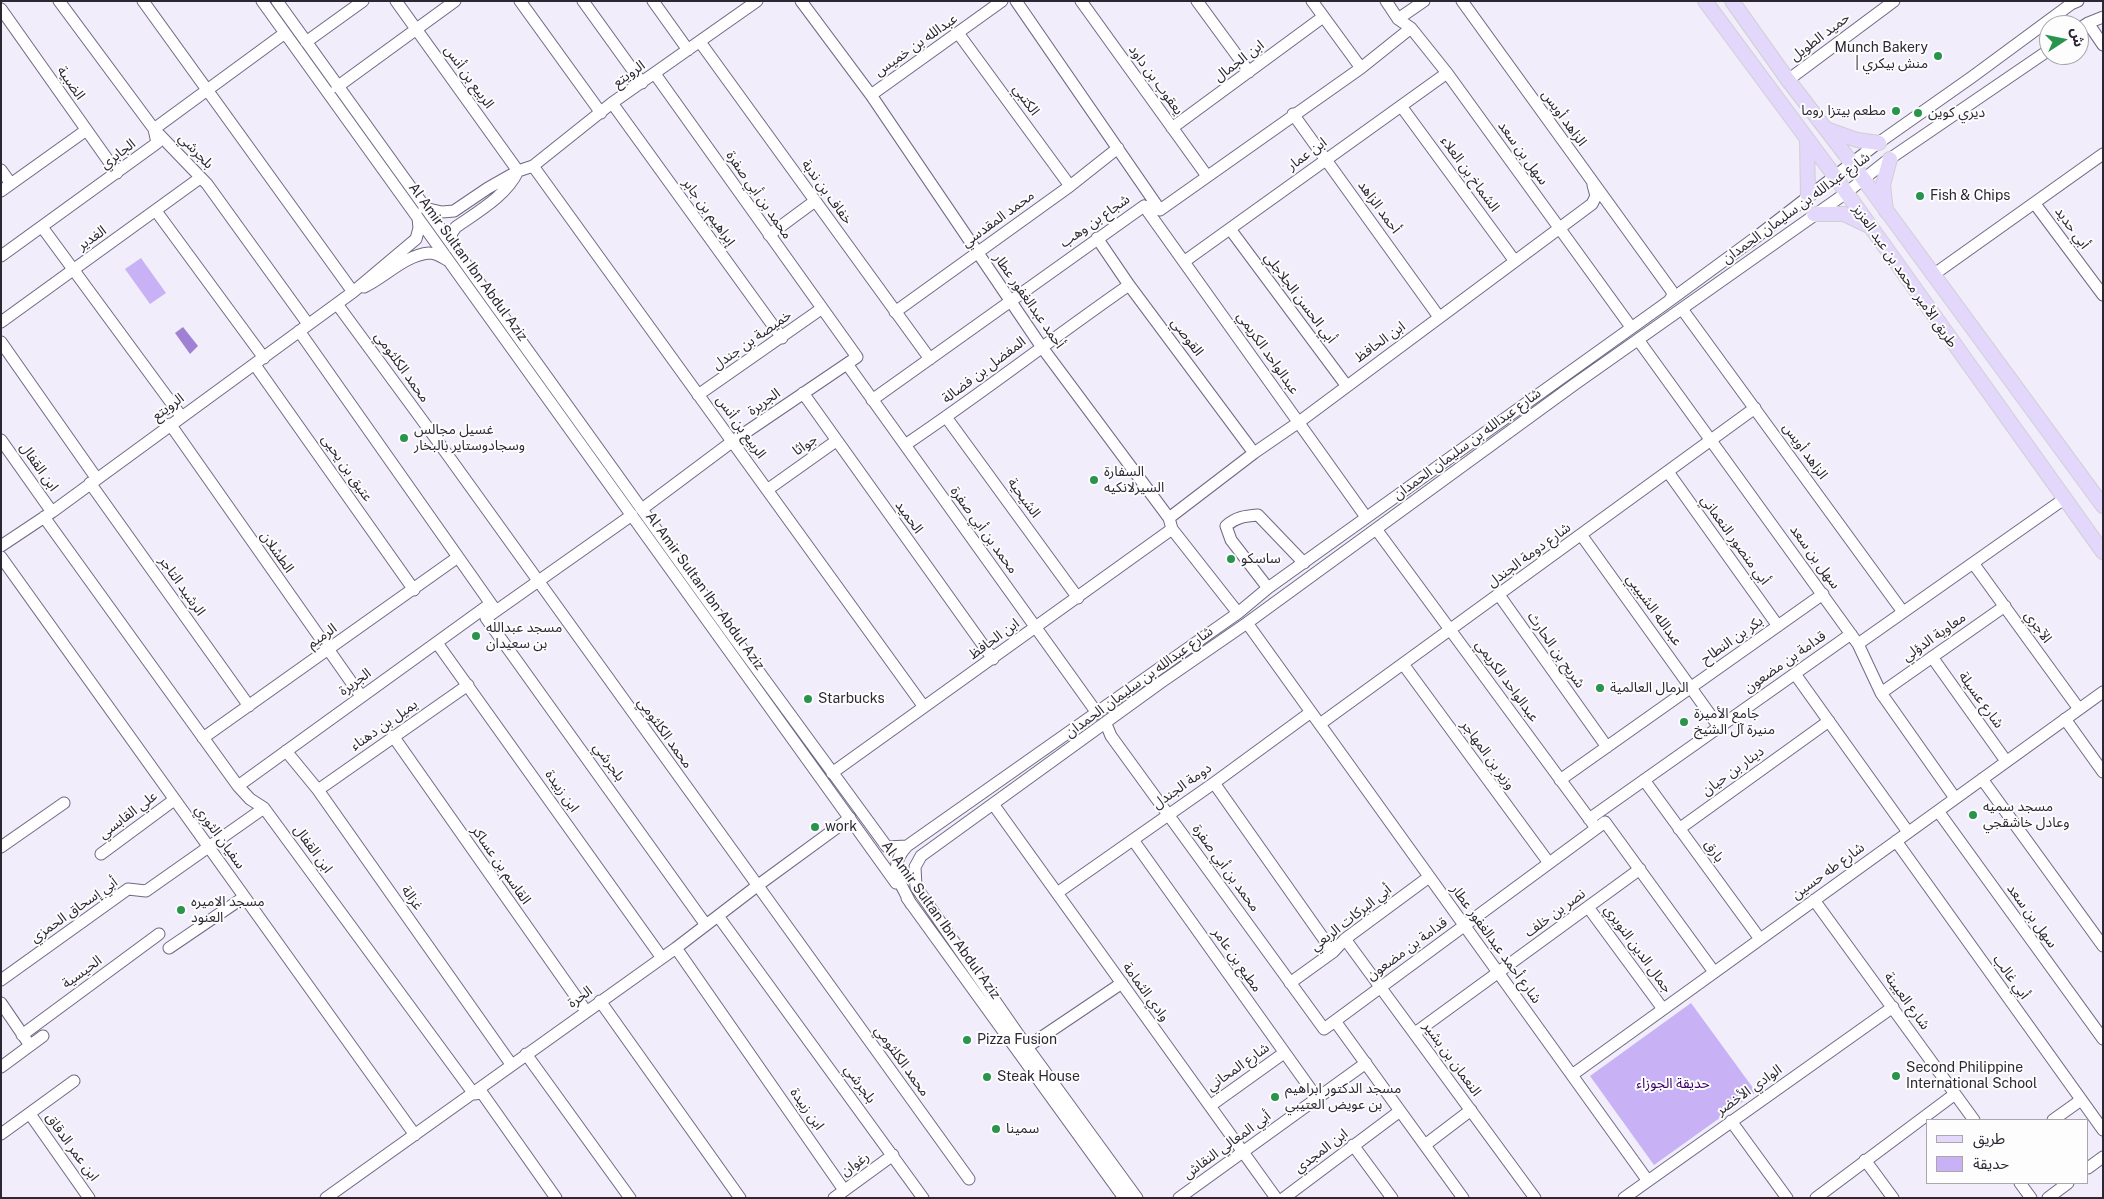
<!DOCTYPE html>
<html>
<head>
<meta charset="utf-8">
<style>
	body { margin:0 }
	#map { position:relative; width:2104px; height:1199px; overflow:hidden; background:#f1edfb; font-family:"Public Sans","Noto Sans Arabic",sans-serif }
	canvas { display:block }
	.frame { position:absolute; inset:0; border:2px solid #2b2733; pointer-events:none }
	.legend { position:absolute; left:1926px; top:1119px; width:162px; height:65px; box-sizing:border-box; background:#fdfdfd; border:1px solid #a9a7ac; margin:0; padding:6px 9px; list-style:none; font-size:15px; color:#2b2733 }
	.legend li { display:flex; align-items:center; gap:10px; height:25px }
	.legend b { width:25px; border:1px solid #a9a7ac }
	.north { position:absolute; left:2039px; top:15px; width:50px; height:50px; box-sizing:border-box; background:#fdfdfd; border:1px solid #a9a7ac; border-radius:50%; rotate:79deg; font-size:14px; font-weight:700; line-height:20px; text-align:center; color:#2b2733 }
	.north::after { content:''; display:block; margin:auto; width:18px; height:22px; background:#28944c; clip-path:polygon(50% 0,100% 100%,50% 72%,0 100%) }
</style>
</head>
<body>
<div id="map">
<canvas width="2104" height="1199"></canvas>
<div class="frame"></div>
<ul class="legend">
<li><b style="height:6px;background:#e3d8fb"></b>طريق</li>
<li><b style="height:14px;background:#c8b1f4"></b>حديقة</li>
</ul>
<div class="north">ش</div>
</div>
<script>
const c = document.querySelector('canvas').getContext('2d');
c.lineJoin = 'round';
function fill(path, color) { c.fillStyle = color; c.fill(path, 'evenodd'); }
function trace(path, color, width, dash) { c.strokeStyle = color; c.lineWidth = width; c.lineCap = dash ? 'butt' : 'round'; c.setLineDash(dash || []); c.stroke(path); }
function label(font, color, halo, rows, align = 'center') {
  c.font = font + ' "Public Sans","Noto Sans Arabic",sans-serif'; c.lineWidth = 4; c.setLineDash([]); c.textBaseline = 'middle'; c.strokeStyle = halo; c.fillStyle = color; for (const [text, x, y, turn = 0] of rows) {
    c.save(); c.translate(x, y); c.rotate((+turn || 0) * Math.PI / 180); c.textAlign = isNaN(turn) ? turn : align; if (halo) c.strokeText(text, 0, 0); c.fillText(text, 0, 0); c.restore();
  }
}
fill(new Path2D(`
	M141,258L166,293L150,304L125,269Z
	M1691,1003L1756,1092L1654,1165L1590,1076Z`), '#c8b1f4');
fill(new Path2D(`
	M183,327L198,346L190,354L175,333Z`), '#9f81d3');
const minor = new Path2D(`
	M59,1L154,129L207,184L308,324
	M143,1L353,292
	M262,1L896,883
	M277,1L732,635L887,847L907,846
	M396,1L518,171
	M520,1L601,113
	M583,1L642,83
	M653,1L688,50
	M801,1L871,95L1041,346L1169,518L1172,529L1238,613
	M1016,1L1160,210
	M1081,1L1207,176
	M1197,1L1249,72
	M1312,1L1361,68
	M1386,1L1398,19L1411,28L1447,73L1631,327
	M1462,1L1671,290L1673,295L1669,301
	M1,9L117,173
	M1398,19L1424,1
	M2088,23L2103,45
	M2079,29L2088,23L2103,17
	M958,33L1070,186
	M306,42L363,1
	M700,42L930,359
	M1788,80L1894,1
	M337,87L455,1
	M871,95L1002,1
	M612,103L782,338
	M1401,106L1514,260
	M1293,114L1439,317
	M1172,128L1323,17
	M533,166L924,707
	M1,170L11,184
	M1,191L85,131
	M2035,204L2103,295
	M1144,206L1366,517
	M424,208L442,212L454,211L488,188L518,171L533,166L612,103L757,1
	M156,211L264,358
	M42,227L181,416
	M1230,229L1346,385
	M769,235L815,201
	M1097,238L1129,285L1254,453
	M454,248L451,234L456,227C479,211 506,196 518,171
	M1,256L157,143L154,129L285,33
	M1185,261L1447,73
	M1933,275L2103,154
	M364,287C384,278 405,255 429,253C436,253 442,257 447,260
	M337,304L439,443L969,1179
	M1682,309L1903,612
	M895,312L1070,186L1118,148
	M1,322L200,178
	M299,331L496,611
	M1639,341L1858,644L1881,693L1955,798
	M1,342L97,479
	M847,364L1097,713
	M255,365L414,590
	M803,393L993,659
	M698,395L821,309
	M872,400L1144,206L1160,210L1361,68L1411,28
	M946,417L1078,598
	M170,424L361,696
	M1,440L52,512
	M905,445C981,394 1054,337 1129,285
	M1668,472L1778,626
	M90,483L249,706
	M767,490L836,441
	M642,509L733,441L857,357L655,74
	M632,515L486,618L706,925
	M44,517L238,786L250,799L264,808L474,1094L482,1093L556,1198
	M1169,518L1254,453L1299,422L1592,204L1596,196L1593,185
	M1376,529L1596,828
	M1582,536L1719,727
	M1,546L52,512L353,292L416,239L419,228L418,218
	M1,557L415,1135
	M1973,563L2079,709
	M1268,588L1231,540L1226,526C1236,517 1245,516 1258,515L1304,563
	M1499,595L1607,747
	M1247,623L1648,1181
	M437,643L662,958
	M1858,644L2064,499
	M1932,657L2006,761
	M1403,664L1549,863
	M1795,674L1908,832
	M1881,693L2005,606
	M2065,719L2103,772
	M1106,724L1111,736L1324,1029L1605,822L1714,972
	M1320,724L1755,408
	M393,736L586,1011
	M203,738L458,557
	M286,751L318,790L511,1064
	M832,773L1172,529
	M1982,779L2103,946
	M1560,780L1823,594
	M1644,780L1760,939
	M1214,783L1333,952
	M238,786L490,604
	M318,790L468,685
	M993,804L1276,1198
	M1938,811L2103,1039
	M1589,819L1851,634
	M1679,829L1829,721
	M1133,840L1317,1098
	M1896,841L2103,1130
	M1,847L64,803
	M101,854L174,800
	M1057,893L1214,783L1311,712
	M907,898L1124,1198
	M1814,900L1974,1120
	M911,904C899,880 887,868 907,846L1238,613L1268,588L1669,301L1755,238L1874,146L1972,77L2071,4L2078,1
	M1588,907L1663,1009
	M718,916L923,1198
	M1345,939L1535,1198
	M169,948L244,897
	M676,948L844,1190
	M1,980L128,889L146,891L264,808
	M1290,983L1333,952L1345,939L1429,877
	M600,1001L740,1198
	M1,1003L27,1041
	M1335,1021L1463,1198
	M1415,1033L1640,869
	M22,1035L159,934
	M1027,1047L1122,983
	M526,1054L630,1198
	M1,1067L43,1036
	M1572,1075L2103,692
	M1210,1106L1284,1053
	M30,1114L89,1198
	M2053,1120L2081,1100
	M1731,1121L1787,1198
	M1,1134L74,1081
	M1353,1145L1392,1198
	M1425,1145L1471,1110
	M1865,1160L1893,1198
	M2088,1168L2103,1157
	M2020,1183L2031,1198
	M326,1198L676,948L757,886L850,818
	M834,1198L893,1155
	M1137,1198L1027,1047L916,887L915,867L921,856L1160,683L1247,623L1575,384L1846,193L1885,162L2049,50
	M1179,1198L1366,1063
	M1284,1198L1400,1111
	M1624,1198L1893,1007
	M1816,1198L1955,1094
	M2048,1198L2068,1183`);
const major = new Path2D(`
	M1705,1L1828,167L2103,552
	M1732,1L1788,80L1845,154L2103,506
	M1826,129L1857,140L1879,143
	M1807,139L1808,196
	M1886,211L1883,185L1890,159
	M1814,214H1844L1869,226`);
trace(minor, '#716884', 13);
trace(major, '#d0cfd2', 16);
trace(minor, '#fff', 11);
trace(major, '#e3d8fb', 14);
for (const [x, y, r, color] of [
	[1938,56,5,"#28944c"],
	[1896,111,5,"#28944c"],
	[1918,113,5,"#28944c"],
	[1920,196,5,"#28944c"],
	[404,438,5,"#28944c"],
	[1094,480,5,"#28944c"],
	[1231,559,5,"#28944c"],
	[476,636,5,"#28944c"],
	[1600,688,5,"#28944c"],
	[808,699,5,"#28944c"],
	[1684,722,5,"#28944c"],
	[1973,815,5,"#28944c"],
	[815,827,5,"#28944c"],
	[181,910,5,"#28944c"],
	[967,1040,5,"#28944c"],
	[1896,1076,5,"#28944c"],
	[987,1077,5,"#28944c"],
	[1275,1097,5,"#28944c"],
	[996,1129,5,"#28944c"]
]) { const dot = new Path2D(); dot.arc(x, y, r, 0, 2 * Math.PI); c.fillStyle = color; c.fill(dot); trace(dot, '#fdfdfd', 2); }
label('14px', '#2b2733', '#fdfdfd', [
	["حميد الطويل",1820,37,-37],
	["عبدالله بن خميس",916,45,-35],
	["ابن الجمال",1239,61,-37],
	["الرويتع",629,74,-35],
	["الربيع بن أنس",469,77,54],
	["يعقوب بن داود",1156,80,54],
	["الضبية",71,83,55],
	["الكتبي",1026,100,54],
	["الزاهد أويس",1564,118,54],
	["بلجرشي",196,151,46],
	["سهل بن سعد",1523,153,54],
	["الجابري",118,154,-37],
	["ابن عمار",1307,154,-36],
	["الشماخ بن العلاء",1470,174,54],
	["خفاف بن ندبة",827,192,54],
	["محمد بن أبي صفرة",759,195,55],
	["أحمد الزاهد",1379,207,54],
	["شارع عبدالله بن سليمان الحمدان",1796,208,-36],
	["إبراهيم بن جابر",709,212,54],
	["محمد المقدسي",998,219,-36],
	["شجاع بن وهب",1095,221,-35],
	["أبي حديد",2072,228,54],
	["الغدير",92,238,-35],
	["Al Amir Sultan Ibn Abdul Aziz",468,262,54],
	["طريق الأمير محمد بن عبد العزيز",1905,276,55],
	["أبي الحسن الجلاجلي",1300,298,53],
	["أحمد عبدالغفور عطار",1029,301,55],
	["القوصي",1187,337,53],
	["خميصة بن جندل",752,340,-35],
	["ابن الحافظ",1380,342,-36],
	["عبدالواحد الكريمي",1268,353,55],
	["محمد الكلثومي",402,367,54],
	["المفضل بن فضالة",984,370,-37],
	["الجريرة",764,402,-35],
	["الرويتع",168,407,-36],
	["الربيع بن أنس",741,427,54],
	["شارع عبدالله بن سليمان الحمدان",1467,444,-36],
	["جواثا",805,445,-35],
	["الزاهد أويس",1805,451,54],
	["ابن القفال",39,467,55],
	["عتيق بن يحيى",347,468,55],
	["الشيحية",1024,498,54],
	["الحميد",909,517,54],
	["محمد بن أبي صفرة",984,530,54],
	["أبي منصور النعماني",1735,540,54],
	["الطشلان",277,552,55],
	["شارع دومة الجندل",1529,555,-36],
	["سهل بن سعد",1815,557,54],
	["الرشيد التاجر",182,586,55],
	["Al Amir Sultan Ibn Abdul Aziz",705,591,54],
	["عبدالله الشبيبي",1654,610,54],
	["الآجري",2038,627,54],
	["الرميم",322,636,-35],
	["معاوية الدؤلي",1934,637,-35],
	["ابن الحافظ",994,639,-36],
	["بكر بن النطاح",1732,640,-35],
	["شريح بن الحارث",1556,650,55],
	["قدامة بن مضعون",1785,662,-35],
	["عبدالواحد الكريمي",1507,681,54],
	["الجريرة",355,682,-36],
	["شارع عبدالله بن سليمان الحمدان",1139,682,-36],
	["شارع عسيلة",1981,700,54],
	["يميل بن دهناء",384,725,-35],
	["محمد الكلثومي",665,733,54],
	["وزير بن المهاجر",1488,755,54],
	["بلجرشي",609,762,54],
	["دينار بن حيان",1733,771,-36],
	["دومة الجندل",1182,786,-35],
	["ابن زبيدة",562,791,55],
	["علي القابسي",128,815,-37],
	["سفيان الثوري",220,837,54],
	["ابن القفال",313,849,54],
	["بارق",1714,851,54],
	["القاسم بن عساكر",501,865,55],
	["محمد بن أبي صفرة",1226,868,54],
	["شارع طه حسين",1828,871,-36],
	["غزالة",412,898,55],
	["أبي إسحاق الحمزي",74,910,-35],
	["نصر بن خلف",1555,913,-36],
	["سهل بن سعد",2032,916,54],
	["أبي البركات الربعي",1351,918,-38],
	["Al Amir Sultan Ibn Abdul Aziz",941,920,54],
	["شارع أحمد عبدالغفور عطار",1496,944,54],
	["قدامة بن مضعون",1407,949,-36],
	["جمال الدين النويري",1638,949,54],
	["مطيع بن عامر",1237,960,55],
	["الحيسية",82,972,-36],
	["أبي غالب",2011,977,54],
	["وادي الثمامة",1146,992,54],
	["الحرة",580,997,-36],
	["شارع العيينة",1907,1001,54],
	["النعمان بن بشير",1452,1059,54],
	["محمد الكلثومي",902,1061,54],
	["شارع المحاني",1238,1067,-35],
	["بلجرشي",860,1084,54],
	["الوادي الأخضر",1749,1090,-35],
	["ابن زبيدة",807,1109,55],
	["أبي المعالي النقاش",1227,1145,-36],
	["ابن عمر الدقاق",72,1147,54],
	["ابن المجدي",1321,1151,-37],
	["رغوان",855,1164,-35]
]);
label('14px', '#2b2733', '#fdfdfd', [
	["Munch Bakery",1928,48,"right"],
	["| منش بيكري",1928,64,"right"],
	["مطعم بيتزا روما",1886,111,"right"],
	["ديري كوين",1928,113],
	["Fish & Chips",1930,196],
	["غسيل مجالس",414,430],
	["وسجادوستاير بالبخار",414,446],
	["السفارة",1104,472],
	["السيرلانكيه",1104,488],
	["ساسكو",1241,559],
	["مسجد عبدالله",486,628],
	["بن سعيدان",486,644],
	["الرمال العالمية",1610,688],
	["Starbucks",818,699],
	["جامع الأميرة",1694,714],
	["منيرة آل الشيخ",1694,730],
	["مسجد سميه",1983,807],
	["وعادل خاشقجي",1983,823],
	["work",825,827],
	["مسجد الاميره",191,902],
	["العنود",191,918],
	["Pizza Fusion",977,1040],
	["Second Philippine",1906,1068],
	["International School",1906,1084],
	["Steak House",997,1077],
	["مسجد الدكتور ابراهيم",1285,1089],
	["بن عويض العتيبي",1285,1105],
	["سمينا",1006,1129]
], 'left');
label('14px', '#390068', '#fdfdfd', [
	["حديقة الجوزاء",1673,1084]
]);
</script>
</body>
</html>
